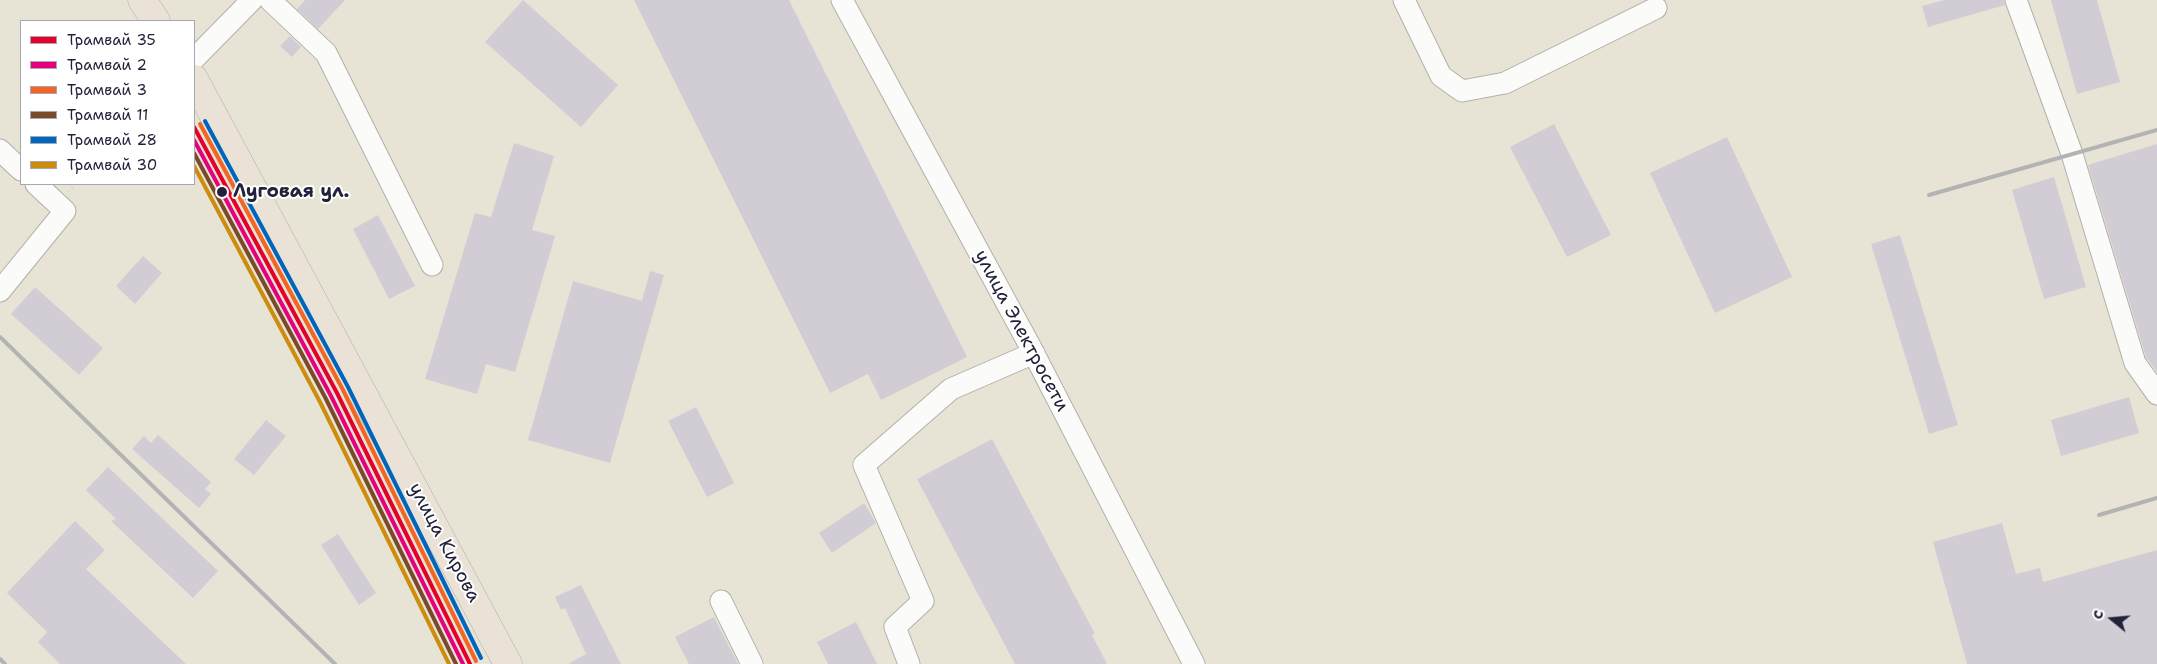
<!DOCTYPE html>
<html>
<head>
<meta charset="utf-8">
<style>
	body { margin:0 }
	#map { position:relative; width:2157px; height:664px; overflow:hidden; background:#e7e4d6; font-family:"Shantell Sans",sans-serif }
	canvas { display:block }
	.legend { position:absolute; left:20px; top:20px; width:175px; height:165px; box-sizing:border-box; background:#fff; border:1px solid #a7a7b1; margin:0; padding:6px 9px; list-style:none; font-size:15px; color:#22223b }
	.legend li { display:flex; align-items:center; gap:10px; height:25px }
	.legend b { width:25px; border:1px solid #a7a7b1 }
	.north { position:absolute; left:2087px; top:594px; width:50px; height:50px; -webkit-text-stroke:4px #fff; paint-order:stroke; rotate:287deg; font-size:14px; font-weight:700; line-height:20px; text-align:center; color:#22223b }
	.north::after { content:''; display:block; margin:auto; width:18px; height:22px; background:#22223b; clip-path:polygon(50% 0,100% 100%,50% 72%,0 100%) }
</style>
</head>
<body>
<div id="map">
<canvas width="2157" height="664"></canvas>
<ul class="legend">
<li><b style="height:6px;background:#e4002b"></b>Трамвай 35</li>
<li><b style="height:6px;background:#e5007d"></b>Трамвай 2</li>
<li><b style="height:6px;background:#f26522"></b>Трамвай 3</li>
<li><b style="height:6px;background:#7a4b2a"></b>Трамвай 11</li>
<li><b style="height:6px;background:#0065bd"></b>Трамвай 28</li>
<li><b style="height:6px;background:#cc8c0c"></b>Трамвай 30</li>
</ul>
<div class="north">С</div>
</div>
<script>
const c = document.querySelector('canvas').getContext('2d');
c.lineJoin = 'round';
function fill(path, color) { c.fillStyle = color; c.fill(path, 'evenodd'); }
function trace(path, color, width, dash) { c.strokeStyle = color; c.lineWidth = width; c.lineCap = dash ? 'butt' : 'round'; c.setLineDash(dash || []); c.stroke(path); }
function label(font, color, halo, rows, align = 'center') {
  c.font = font + ' "Shantell Sans",sans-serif'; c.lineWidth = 4; c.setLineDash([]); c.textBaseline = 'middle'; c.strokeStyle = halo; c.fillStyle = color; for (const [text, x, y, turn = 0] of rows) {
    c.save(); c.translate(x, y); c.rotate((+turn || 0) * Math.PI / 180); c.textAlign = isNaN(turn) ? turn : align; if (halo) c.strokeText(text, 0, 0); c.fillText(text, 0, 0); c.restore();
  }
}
fill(new Path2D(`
	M305,0H345L318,29L297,9Z
	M523,0L618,85L581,127L485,42Z
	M634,0H789L967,357L881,400L868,374L830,393Z
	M1945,0H2004L2005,5L1928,27L1922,6Z
	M2051,0H2097L2120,82L2077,94Z
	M290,36L301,47L292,57L280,46Z
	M1554,124L1611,235L1567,257L1510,147Z
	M1727,137L1792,277L1715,313L1650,173Z
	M514,143L554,156L532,230L555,236L515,372L486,364L477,394L425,379L475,213L491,217Z
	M2157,144V372L2146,357L2088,165Z
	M2054,177L2086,287L2044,299L2012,190Z
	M378,215L415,286L389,299L353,229Z
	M1900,235L1958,425L1929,434L1871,244Z
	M143,256L162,273L135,304L116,286Z
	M650,271L664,275L610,463L528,440L573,281L642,301Z
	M35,287L103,348L79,375L11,314Z
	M2129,397L2139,433L2061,456L2051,420Z
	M696,407L734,483L707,497L668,421Z
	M266,420L286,436L254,475L234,459Z
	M158,435L211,482L205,489L211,494L199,508L132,449L144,436L151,443Z
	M992,439L1095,634L1092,635L1107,664H1015L917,479Z
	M108,467L218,571L193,598L111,521L116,519L86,490Z
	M864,503L876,523L832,553L819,533Z
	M75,521L105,550L86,569L186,664H60L38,642L47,632L7,593Z
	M2002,523L2016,574L2040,568L2043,582L2157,550V664H1967L1933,542Z
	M338,534L376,593L359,605L321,545Z
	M581,585L621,664H568L586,654L565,608L561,610L555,597Z
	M714,617L738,664H689L675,637Z
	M856,622L877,664H828L817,642Z`), '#d2ccd4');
const minor = new Path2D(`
	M270,0L326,53L432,265
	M842,0L1030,346L1194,664
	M1404,0L1441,76L1462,91L1505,83L1656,8
	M2016,0L2072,154L2135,363L2157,394
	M194,59L252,0
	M0,150L21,170
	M0,291L65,211L36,184
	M721,601L752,664
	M909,664L895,627L923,601L864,465L951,389L1034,353`);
const major = new Path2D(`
	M142,0L156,21
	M194,79L508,664`);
trace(minor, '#b2b0a9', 23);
trace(major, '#b2b0a9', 29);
trace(new Path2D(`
	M68,191L76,184`), '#d3d1cf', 2.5, [1, 4]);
trace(minor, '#fbfbf9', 21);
trace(major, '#eae2d6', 28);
trace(new Path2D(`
	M1929,195L2157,130
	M0,337L335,664
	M2099,515L2157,498
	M0,659L5,664`), '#b3b3b4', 4);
trace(new Path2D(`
	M194,127L337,393L470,664`), '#e4002b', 4);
trace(new Path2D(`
	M194,140L331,396L463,664`), '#e5007d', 4);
trace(new Path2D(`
	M200,124L343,390L476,661`), '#f26522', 4);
trace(new Path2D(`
	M194,153L326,399L456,664`), '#7a4b2a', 4);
trace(new Path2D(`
	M205,121L348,387L481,658`), '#0065bd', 4);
trace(new Path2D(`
	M194,166L320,402L449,664`), '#cc8c0c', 4);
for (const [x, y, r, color] of [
	[222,192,6,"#22223b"]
]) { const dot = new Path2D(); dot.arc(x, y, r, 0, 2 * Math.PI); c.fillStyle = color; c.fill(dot); trace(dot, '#fff', 2); }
label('bold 19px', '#22223b', '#fff', [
	["Луговая ул.",233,192]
], 'left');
label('19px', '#22223b', '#fff', [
	["улица Электросети",1021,331,62],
	["улица Кирова",444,543,62]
]);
</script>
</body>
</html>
